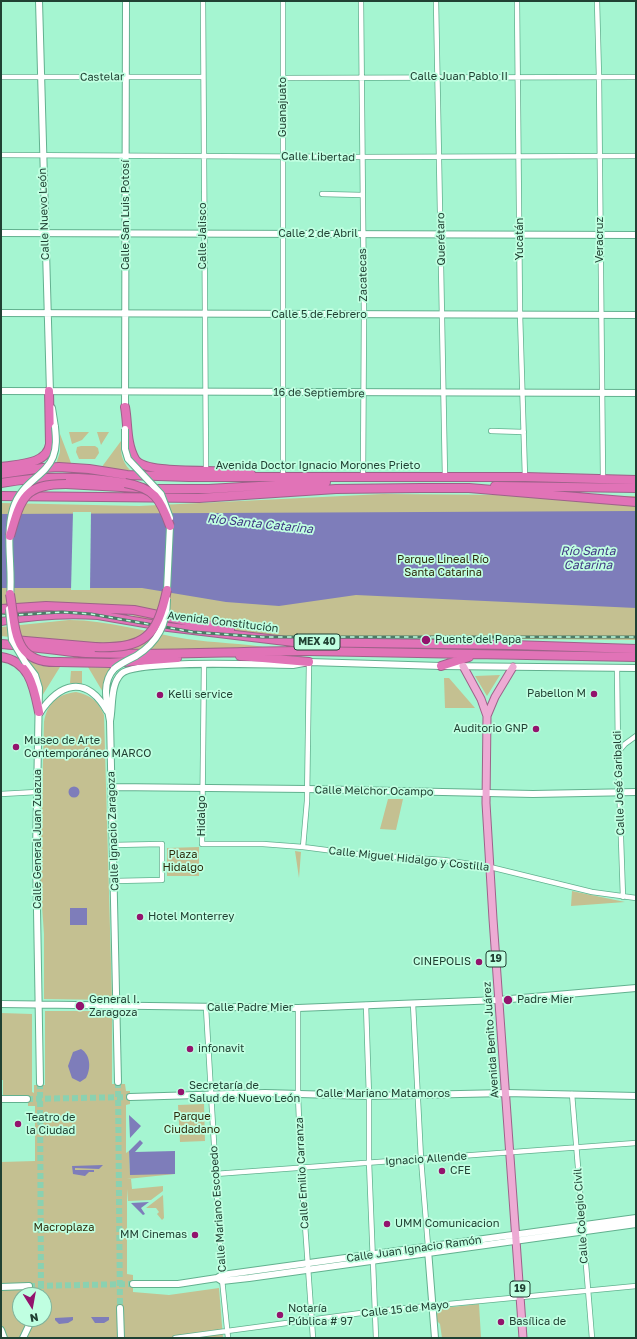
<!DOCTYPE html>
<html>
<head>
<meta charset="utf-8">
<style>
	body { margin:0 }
	#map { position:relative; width:637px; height:1339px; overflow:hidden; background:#a5f5d1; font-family:"Golos Text",sans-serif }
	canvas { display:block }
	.frame { position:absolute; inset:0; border:2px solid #204133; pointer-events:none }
	.north { position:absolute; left:12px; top:1287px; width:40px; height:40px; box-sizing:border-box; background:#c0ffe1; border:1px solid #80b39b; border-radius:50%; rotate:169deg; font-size:11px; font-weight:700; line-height:16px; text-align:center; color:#204133 }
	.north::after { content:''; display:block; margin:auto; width:14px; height:18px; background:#93136d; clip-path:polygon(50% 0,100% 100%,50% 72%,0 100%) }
</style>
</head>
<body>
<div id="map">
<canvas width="637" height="1339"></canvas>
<div class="frame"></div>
<div class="north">N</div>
</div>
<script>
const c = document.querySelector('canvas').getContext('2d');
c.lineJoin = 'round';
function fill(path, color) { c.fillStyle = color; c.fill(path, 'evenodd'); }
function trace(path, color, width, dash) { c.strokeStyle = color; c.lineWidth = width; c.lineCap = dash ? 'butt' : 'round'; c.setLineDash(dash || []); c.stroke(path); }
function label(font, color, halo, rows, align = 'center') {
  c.font = font + ' "Golos Text",sans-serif'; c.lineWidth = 3.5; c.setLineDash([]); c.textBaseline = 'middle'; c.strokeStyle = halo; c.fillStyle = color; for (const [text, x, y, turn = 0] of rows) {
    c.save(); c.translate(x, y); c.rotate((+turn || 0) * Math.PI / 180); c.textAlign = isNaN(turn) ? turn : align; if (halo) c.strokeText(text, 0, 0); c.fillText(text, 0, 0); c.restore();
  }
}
fill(new Path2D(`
	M69,432H89L82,440L72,444Z
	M97,432H109L101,445Z
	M60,434L71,463L56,464L60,452Z
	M121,441C120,455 123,464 133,473L101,468Z
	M81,446H95L98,448L99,453L95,459H79L76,452L77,447Z
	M383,494L636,496V640L278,637L157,623L112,609L89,607L1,614V503L139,506Z
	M69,620C109,620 148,633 187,639C214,643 242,643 269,648L154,652L93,645L80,648L83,660L79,665L73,657L77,654L28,639L1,636V627Z
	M26,660L42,666L60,667L42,696C41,681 37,670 26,660Z
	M88,667L112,668L105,679L104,694Z
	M71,671H82V684L70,683Z
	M500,675L487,696L475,676Z
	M444,678H449L475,708H445Z
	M76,692C91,695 98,701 104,715L112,1000L44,999V934L40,878L44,722C47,704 57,694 76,692Z
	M388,799H403L396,830L380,829Z
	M199,847V876H167V848Z
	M295,851L301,852L299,878Z
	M572,891L625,902L571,906Z
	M45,1011H112V1084H125L126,1091H130V1104L126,1105V1153L129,1151L130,1174H175L127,1179L126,1164L127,1179H131L132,1189L163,1186V1191L151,1200L128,1201L127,1189V1274L133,1275V1292L169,1295L219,1288L223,1338H1V1162L35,1161V1106H28V1095H3V1080H1V1013L32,1014V1092L34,1093V1085H45ZM20,1295H44V1319H20Z
	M204,1104L205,1141L180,1142L178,1105Z
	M163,1195L164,1218L162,1220L157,1214L159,1212L156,1208H146Z
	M479,1304L481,1337L442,1338L440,1324L436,1320L438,1310L443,1308Z`), '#c4c091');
fill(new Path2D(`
	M636,511V608L356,595L279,606L226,602L142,588H1V514Z
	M68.5 792a5.5 5.5 0 1 1 11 0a5.5 5.5 0 1 1-11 0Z
	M70,908H87V925H70Z
	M81,1049C91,1055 91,1069 86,1078L80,1082L72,1078L68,1066L73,1052Z
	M129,1115L141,1126L130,1138Z
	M140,1140L143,1143L135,1152L175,1151V1174L130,1175L129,1151Z
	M103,1165L99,1169L75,1168V1170H94V1172H89L85,1176L73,1174L72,1166Z
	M149,1202L141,1208L145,1214L143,1215L131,1203Z
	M73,1317V1320L68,1323L59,1324L55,1320V1318Z
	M91,1317H109V1320L104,1323H95Z`), '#7e7dba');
fill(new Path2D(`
	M73,512H91L90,590H71Z`), '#a5f5d1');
trace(new Path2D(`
	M118,1082L120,1308
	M40,1083L41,1295
	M27,1099L130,1097
	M29,1286L133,1284`), '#8ad1b1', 6, [6, 3]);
const street = new Path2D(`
	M203,1L206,470
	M361,1L364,315L363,477
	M436,1L445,477
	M517,1L520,314L525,477
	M597,1L599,77L603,479
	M1,77H203
	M283,78L636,77
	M1,155L361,157L636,156
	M322,194L362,195
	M491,431L524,432
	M283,477V1
	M204,665L202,844H263L303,847L365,855L444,860L490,867L592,892L636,898
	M617,668L618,752L623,897
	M618,752L625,744L636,736
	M1,794L37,792
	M113,845L162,844V880L115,881
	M303,847L307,801L309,662
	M413,1004L421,1159L428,1246
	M366,1005L369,1096V1162L376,1338
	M206,1008L222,1279L228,1338
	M298,1008V1095L301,1168L313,1338
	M572,1094L592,1338
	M215,1174L636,1143
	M175,1338L376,1311L636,1286`);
const secondary = new Path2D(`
	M39,1L50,393
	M1,233L636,235
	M1,313L636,315
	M1,391L636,393
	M52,408L55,427
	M125,411L126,1
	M167,590L170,526
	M25,662L35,675L39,688L36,853L40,1083
	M114,669C101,683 107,704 110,721L118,1082
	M39,714C59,683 86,674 107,711
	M110,721C113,707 110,685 121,674C135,659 265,665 293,665L309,662L441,666L636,668
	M111,787L307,789L533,794L636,792
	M1,1004L298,1008L499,1000L636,988
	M130,1097L265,1093L369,1096L506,1093L636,1096
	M1,1099H27
	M428,1250L435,1338
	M217,1278L222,1281L249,1278L636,1224
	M133,1284H178L217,1278L222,1275L636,1218
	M1,1287L29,1286
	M120,1308L121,1338
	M1,1330L4,1338
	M23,1338L32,1319`);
const primary = new Path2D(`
	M463,666L481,699L487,716
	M513,667L495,697L487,716L486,803L493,919L523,1338`);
const highway = new Path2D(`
	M125,407C128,423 126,444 135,459C146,477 227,467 251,474
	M1,467C18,464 47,465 50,444L49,391
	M1,474L43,468L59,467L89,469L127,475L189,477H525L636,480
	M1,483C43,476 83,476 125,483
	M66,484L139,488
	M495,486L636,488
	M150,489H209L326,482
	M1,496L199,498L336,489L421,488H469L636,502
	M1,609L46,606L134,610L230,630
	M1,621C33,615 65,613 98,615L168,627L294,642L512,645L636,649
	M14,640L95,647
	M1,644C29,646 58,651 86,653C161,656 235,651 309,651L636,657
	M240,656L309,662
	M1,657C30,661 34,688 39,712
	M59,662L110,663L177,658
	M441,666L469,657`);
trace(street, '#62b18f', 6);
trace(secondary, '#62b18f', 8);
trace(primary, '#9d6289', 9);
trace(highway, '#9d6289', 10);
trace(street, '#fff', 4.5);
trace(secondary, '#fff', 6);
trace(primary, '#edabd4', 7);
trace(highway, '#e173b7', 8);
const rail = new Path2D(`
	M1,616L62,612L91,614L193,632L262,637H636`);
trace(rail, '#4b7b66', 3);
trace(rail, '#c0ffe1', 1.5, [4.5]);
const secondaryBridge = new Path2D(`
	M125,429V449L128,459L161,494L170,518
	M10,597C13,569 5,537 13,509C21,482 45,477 53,457C57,447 56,437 55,427
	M9,609L12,640L25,662
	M114,669C121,663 128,660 136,656C158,642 167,624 167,599`);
const highwayBridge = new Path2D(`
	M125,483C154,488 160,498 170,526
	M10,536C21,498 24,484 66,484
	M10,594C16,629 12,664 59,662
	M95,647C144,649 157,637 167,590`);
trace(secondaryBridge, '#62b18f', 8, []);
trace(highwayBridge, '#9d6289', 10, []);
trace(secondaryBridge, '#fff', 6);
trace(highwayBridge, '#e173b7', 8);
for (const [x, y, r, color] of [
	[426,640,5,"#93136d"],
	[594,694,4,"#93136d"],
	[160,695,4,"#93136d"],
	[536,729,4,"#93136d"],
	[16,747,4,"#93136d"],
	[140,917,4,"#93136d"],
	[479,962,4,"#93136d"],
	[508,1000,5,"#93136d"],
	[80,1006,5,"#93136d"],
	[190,1049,4,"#93136d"],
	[181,1092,4,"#93136d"],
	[18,1124,4,"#93136d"],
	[442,1171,4,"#93136d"],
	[387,1224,4,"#93136d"],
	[195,1235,4,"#93136d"],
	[280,1315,4,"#93136d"],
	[501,1322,4,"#93136d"]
]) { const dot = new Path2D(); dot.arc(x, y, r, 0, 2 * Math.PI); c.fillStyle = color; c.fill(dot); trace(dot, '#c0ffe1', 1.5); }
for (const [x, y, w] of [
	[317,642,46],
	[496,959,20],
	[520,1289,20]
]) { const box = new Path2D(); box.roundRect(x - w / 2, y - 8, w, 16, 3); c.fillStyle = '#c0ffe1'; c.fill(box); trace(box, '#204133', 1); }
label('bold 10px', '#204133', null, [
	["MEX 40",317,642],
	["19",496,959],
	["19",520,1289]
]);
label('11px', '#204133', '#c0ffe1', [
	["Castelar",102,77,-1],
	["Calle Juan Pablo II",459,77],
	["Guanajuato",283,107,-90],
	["Calle Libertad",318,157,1],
	["Calle Nuevo León",44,214,-92],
	["Calle San Luis Potosí",126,215,-90],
	["Calle 2 de Abril",318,234],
	["Calle Jalisco",203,236,-90],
	["Querétaro",441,239,-91],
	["Yucatán",520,239,-90],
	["Veracruz",600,240,-90],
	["Zacatecas",363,275,-91],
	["Calle 5 de Febrero",319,315],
	["16 de Septiembre",319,393,1],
	["Avenida Doctor Ignacio Morones Prieto",318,466],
	["Avenida Constitución",223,622,7],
	["Calle José Garibaldi",619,783,-92],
	["Calle Melchor Ocampo",374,791,1],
	["Hidalgo",202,816,-90],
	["Calle Ignacio Zaragoza",113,831,-92],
	["Calle General Juan Zuazua",38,839,-90],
	["Calle Miguel Hidalgo y Costilla",409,859,6],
	["Calle Padre Mier",250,1008],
	["Avenida Benito Juárez",491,1040,-94],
	["Calle Mariano Matamoros",383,1094],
	["Ignacio Allende",426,1159,-4],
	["Calle Emilio Carranza",302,1173,-93],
	["Calle Mariano Escobedo",218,1209,-94],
	["Calle Colegio Civil",581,1216,-94],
	["Calle Juan Ignacio Ramón",414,1249,-8],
	["Calle 15 de Mayo",405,1309,-6]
]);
label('11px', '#2f2c0c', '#c0ffe1', [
	["Parque Lineal Río",443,560],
	["Santa Catarina",443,573],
	["Plaza",183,855],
	["Hidalgo",183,868],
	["Parque",192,1117],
	["Ciudadano",192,1130],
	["Macroplaza",64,1228]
]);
label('11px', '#204133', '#c0ffe1', [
	["Puente del Papa",435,640],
	["Pabellon M",586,694,"right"],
	["Kelli service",168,695],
	["Auditorio GNP",528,729,"right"],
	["Museo de Arte",24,741],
	["Contemporáneo MARCO",24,754],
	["Hotel Monterrey",148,917],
	["CINEPOLIS",471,962,"right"],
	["General I.",89,1000],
	["Zaragoza",89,1013],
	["Padre Mier",517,1000],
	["infonavit",198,1049],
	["Secretaría de",189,1086],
	["Salud de Nuevo León",189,1099],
	["Teatro de",26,1118],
	["la Ciudad",26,1131],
	["CFE",450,1171],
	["UMM Comunicacion",395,1224],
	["MM Cinemas",187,1235,"right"],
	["Notaría",288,1309],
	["Pública # 97",288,1322],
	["Basílica de",509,1322]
], 'left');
label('italic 12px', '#403783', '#c0ffe1', [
	["Río Santa Catarina",260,524,6],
	["Río Santa",588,551],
	["Catarina",588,565]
]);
</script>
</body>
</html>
